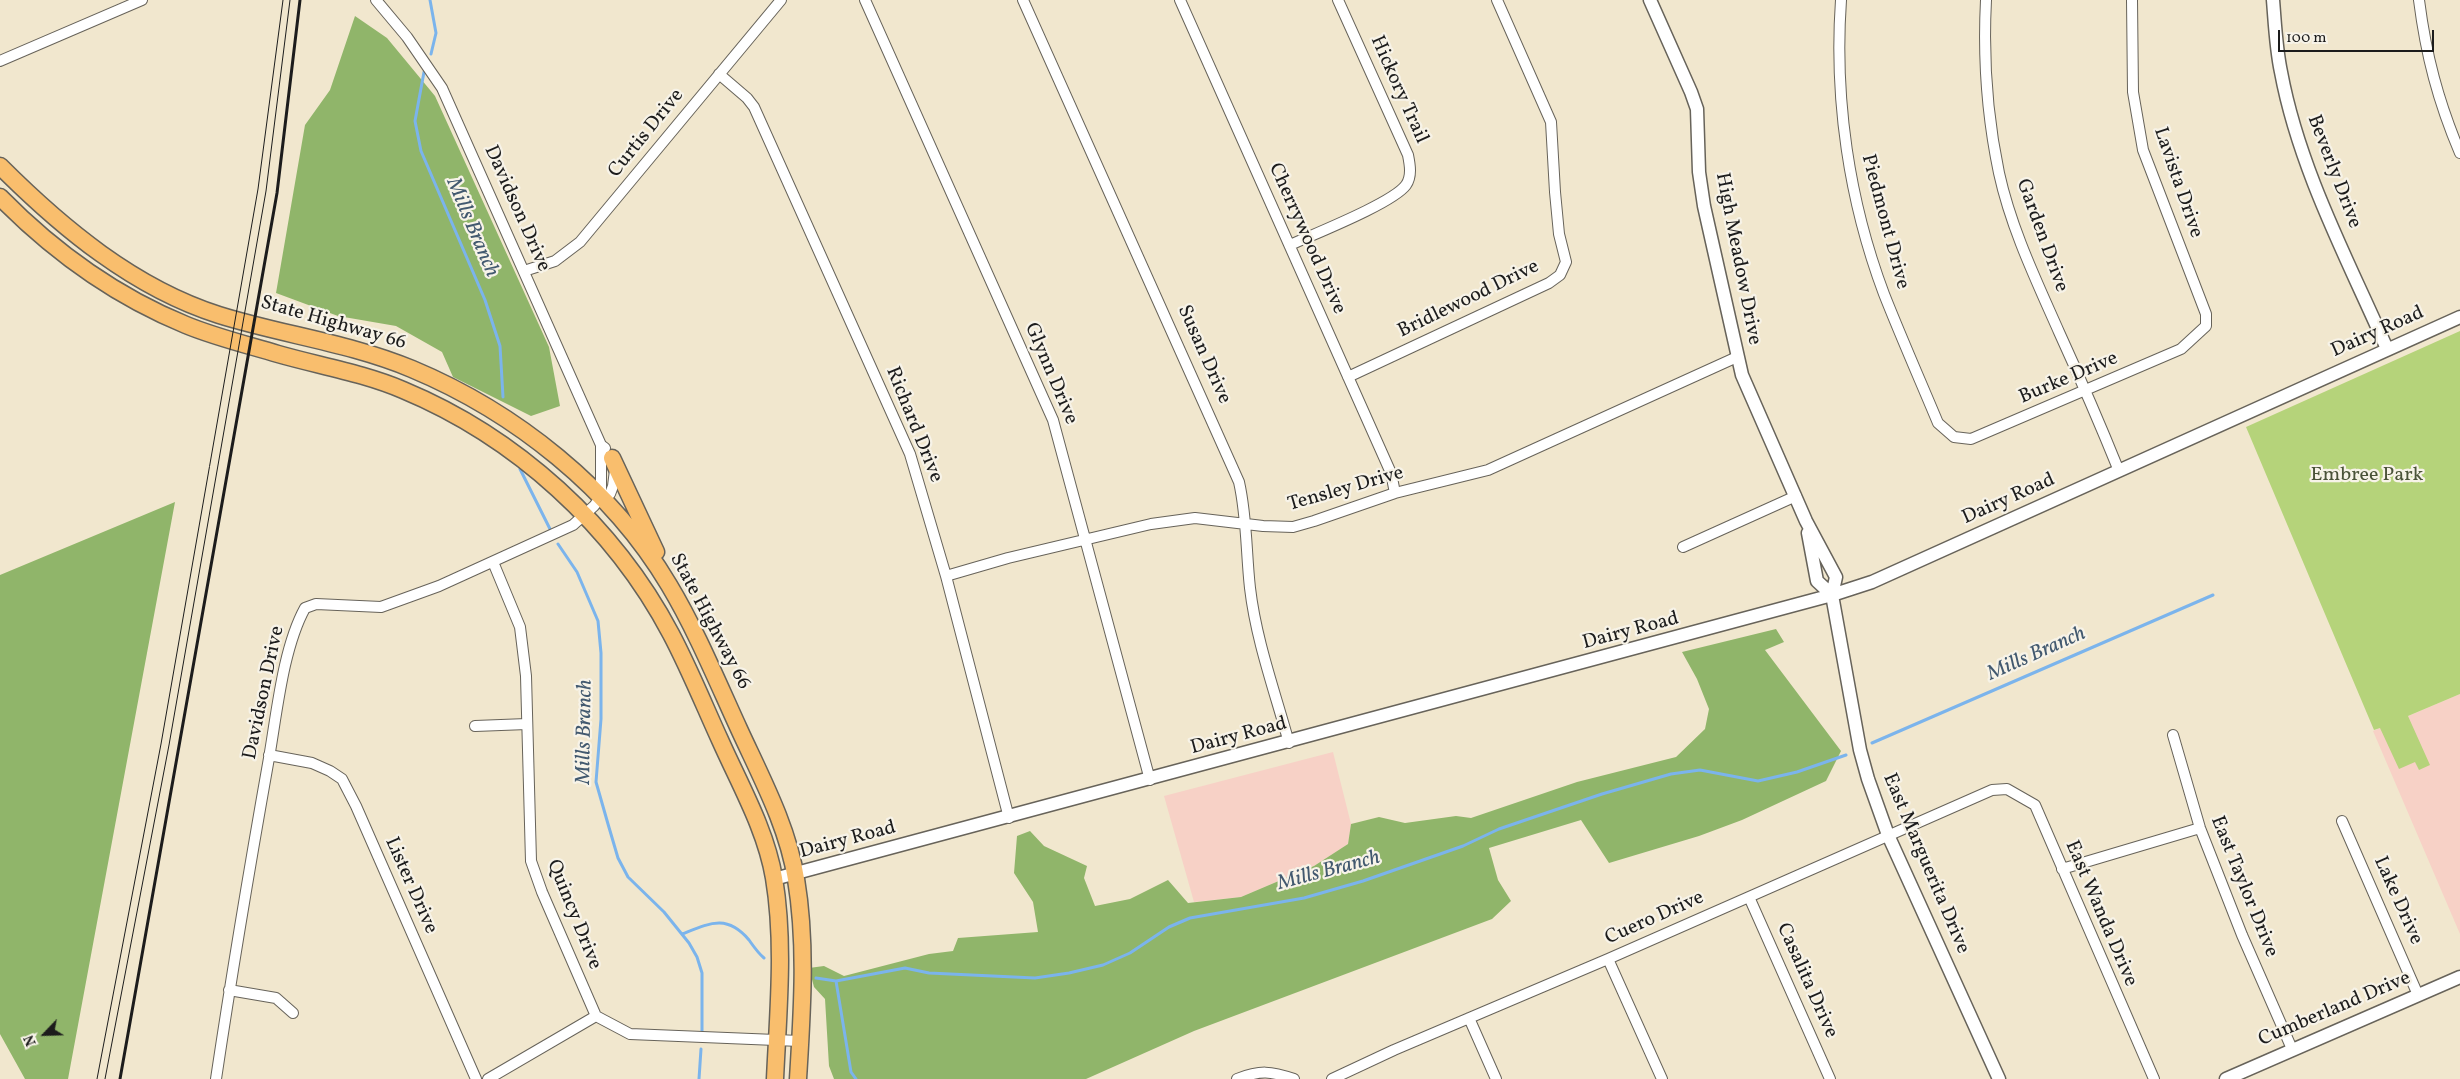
<!DOCTYPE html>
<html>
<head>
<meta charset="utf-8">
<style>
	body { margin:0 }
	#map { position:relative; width:2460px; height:1079px; overflow:hidden; background:#f1e7ce; font-family:Vollkorn,serif }
	canvas { display:block }
	.north { position:absolute; left:20px; top:1009px; width:50px; height:50px; -webkit-text-stroke:4px #f7f3e8; paint-order:stroke; rotate:246deg; font-size:14px; font-weight:700; line-height:20px; text-align:center; color:#1c1c1c }
	.north::after { content:''; display:block; margin:auto; width:18px; height:22px; background:#1c1c1c; clip-path:polygon(50% 0,100% 100%,50% 72%,0 100%) }
	.scale { position:absolute; left:2278px; top:30px; width:156px; height:22px; box-sizing:border-box; border:2px solid #1c1c1c; border-top:0; padding-left:6px; font-size:15px; line-height:18px; white-space:nowrap; color:#1c1c1c; -webkit-text-stroke:4px #f7f3e8; paint-order:stroke }
</style>
</head>
<body>
<div id="map">
<canvas width="2460" height="1079"></canvas>
<div class="north">N</div>
<div class="scale">100 m</div>
</div>
<script>
const c = document.querySelector('canvas').getContext('2d');
c.lineJoin = 'round';
function fill(path, color) { c.fillStyle = color; c.fill(path, 'evenodd'); }
function trace(path, color, width, dash) { c.strokeStyle = color; c.lineWidth = width; c.lineCap = dash ? 'butt' : 'round'; c.setLineDash(dash || []); c.stroke(path); }
function label(font, color, halo, rows, align = 'center') {
  c.font = font + ' Vollkorn,serif'; c.lineWidth = 4.5; c.setLineDash([]); c.textBaseline = 'middle'; c.strokeStyle = halo; c.fillStyle = color; for (const [text, x, y, turn = 0] of rows) {
    c.save(); c.translate(x, y); c.rotate((+turn || 0) * Math.PI / 180); c.textAlign = isNaN(turn) ? turn : align; if (halo) c.strokeText(text, 0, 0); c.fillText(text, 0, 0); c.restore();
  }
}
fill(new Path2D(`
	M2460,694V934L2373,731Z
	M1333,752L1351,824L1348,844L1314,866L1241,897L1194,902L1164,796Z`), '#f7d1c6');
fill(new Path2D(`
	M2460,331V694L2408,716L2430,765L2419,770L2415,762L2399,769L2380,728L2374,730L2246,427Z`), '#b5d37a');
fill(new Path2D(`
	M355,16L387,38L435,96L549,347L560,406L531,416L453,377L442,352L396,326L338,316L276,293L305,125L330,90Z
	M175,502L68,1079H25L0,1034V575Z
	M1776,629L1784,642L1765,650L1841,751L1826,781L1742,820L1699,836L1609,863L1581,820L1489,848L1498,880L1511,901L1492,919L1194,1031L1086,1079H834L829,1066L825,999L814,987L809,968L824,966L844,976L929,954L953,951L958,938L1038,932L1033,902L1014,873L1017,836L1030,831L1044,846L1087,866L1084,878L1095,906L1130,899L1168,880L1188,903L1241,897L1314,866L1348,844L1351,824L1379,817L1405,823L1456,816L1471,818L1577,782L1676,757L1705,729L1709,709L1697,679L1682,652Z`), '#90b56a');
trace(new Path2D(`
	M430,0L436,33L431,54
	M424,72L415,121L421,151L485,300L500,346L503,397
	M520,469L550,529
	M558,544L577,572L598,621L601,653V719L596,782L608,824L618,858L628,877L664,912L689,943L697,957L702,973V1031
	M1872,743L2213,595
	M682,934C710,923 727,914 749,940C754,947 758,953 764,958
	M816,978L836,981L905,968L929,973L1035,978L1069,973L1103,965L1130,953L1169,927L1190,918L1304,898L1363,881L1463,846L1499,829L1602,794L1671,774L1700,770L1758,781L1797,772L1846,755
	M836,981L851,1072L856,1079
	M699,1079L701,1049`), '#7bb4ec', 3);
const minor = new Path2D(`
	M376,0L407,37L442,88L601,445L605,448
	M865,0L1053,420L1150,780
	M1023,0L1239,482C1247,517 1246,552 1250,588C1256,640 1275,692 1289,743
	M1180,0L1391,473L1395,493
	M1841,0C1834,99 1849,201 1884,294C1901,337 1920,380 1938,423L1954,437L1971,439L2181,349L2206,326V314L2143,150L2133,92L2132,0
	M1986,0C1983,58 1987,116 1999,173C2011,228 2036,280 2059,332C2080,378 2100,424 2119,471
	M2419,0C2426,55 2438,101 2460,153
	M0,61L142,0
	M719,74L747,98L754,107L910,454L946,576L1009,818
	M1290,245C1314,234 1393,203 1406,185C1412,176 1410,165 1408,155L1338,0
	M524,271L555,261L580,242L781,0
	M1348,377L1549,283L1560,275L1566,262L1559,234L1555,192L1551,122L1497,0
	M601,497L610,494L613,486L615,470
	M1683,547L1796,496
	M493,562L520,627L526,676L531,861L542,892L596,1016L630,1034L800,1041
	M946,576L1008,558L1151,524L1195,518L1263,526L1293,527L1314,521L1395,493L1488,470L1737,357
	M475,726L527,724
	M2173,735L2200,828L2242,935L2292,1049
	M269,755L312,763L330,771L342,779L356,806L476,1079
	M2342,821L2418,995
	M2062,869L2200,828
	M1749,897L1830,1079
	M1608,959L1662,1079
	M229,990L276,998L293,1013
	M1469,1018L1496,1079
	M216,1079C232,972 250,865 269,758C277,712 283,648 305,608L316,604L381,607L439,586L573,525L594,506L601,497V445
	M488,1079L596,1016
	M1237,1079C1260,1070 1271,1071 1294,1079
	M1332,1079L1394,1050L1608,959L1992,790L2007,789L2035,805L2154,1079`);
const tertiary = new Path2D(`
	M1650,0L1691,92L1697,109L1699,172L1704,206L1742,375L1806,521L1836,577L1832,595L1860,750L1868,779L1888,835L1999,1079
	M2273,0C2275,24 2276,49 2281,72C2299,169 2348,260 2387,349
	M1808,533L1817,581L1832,595
	M774,879L1832,595L1872,582L2460,317
	M2226,1079L2460,977`);
const primary = new Path2D(`
	M0,166C62,228 134,288 219,315C283,335 350,343 412,369C515,412 612,489 669,585C696,630 717,681 739,729C761,777 788,827 796,879C807,945 802,1013 798,1079
	M0,197C53,251 115,296 186,325C215,337 248,345 278,354C320,366 363,373 403,390C516,437 614,526 671,634C689,668 704,705 720,740C740,785 766,830 774,878C785,944 778,1013 775,1079
	M612,458L656,552`);
trace(minor, '#67635a', 12);
trace(tertiary, '#67635a', 15);
trace(primary, '#67635a', 19);
trace(minor, '#fff', 10);
trace(tertiary, '#fff', 12);
trace(primary, '#f9be6d', 16);
trace(new Path2D(`
	M97,1079L161,744L258,189L283,0
	M105,1079L169,745L266,191L290,0`), '#1c1c1c', 1);
trace(new Path2D(`
	M120,1079L277,193L300,0`), '#1c1c1c', 3);
label('20px', '#1c1c1c', '#f7f3e8', [
	["Hickory Trail",1398,90,66],
	["Curtis Drive",647,134,-51],
	["Beverly Drive",2333,172,69],
	["Lavista Drive",2177,183,71],
	["Davidson Drive",516,209,66],
	["Piedmont Drive",1884,222,75],
	["Garden Drive",2041,236,70],
	["Cherrywood Drive",1306,239,66],
	["High Meadow Drive",1737,259,79],
	["Bridlewood Drive",1469,300,-26],
	["State Highway 66",333,324,16],
	["Dairy Road",2378,333,-24],
	["Susan Drive",1203,355,66],
	["Glynn Drive",1050,374,67],
	["Burke Drive",2069,379,-23],
	["Richard Drive",913,425,68],
	["Tensley Drive",1346,490,-16],
	["Dairy Road",2009,500,-24],
	["State Highway 66",709,622,62],
	["Dairy Road",1631,632,-15],
	["Davidson Drive",265,693,-78],
	["Dairy Road",1239,737,-15],
	["Dairy Road",848,841,-15],
	["East Marguerita Drive",1925,864,67],
	["Lister Drive",410,886,66],
	["East Taylor Drive",2243,887,68],
	["Lake Drive",2397,901,66],
	["East Wanda Drive",2100,914,67],
	["Quincy Drive",573,915,68],
	["Cuero Drive",1655,919,-24],
	["Casalita Drive",1806,981,66],
	["Cumberland Drive",2335,1010,-23]
]);
label('20px', '#4a5338', '#f7f3e8', [
	["Embree Park",2367,476]
]);
label('italic 21px', '#42596f', '#f7f3e8', [
	["Mills Branch",471,228,67],
	["Mills Branch",2037,655,-24],
	["Mills Branch",586,732,-89],
	["Mills Branch",1329,872,-15]
]);
</script>
</body>
</html>
